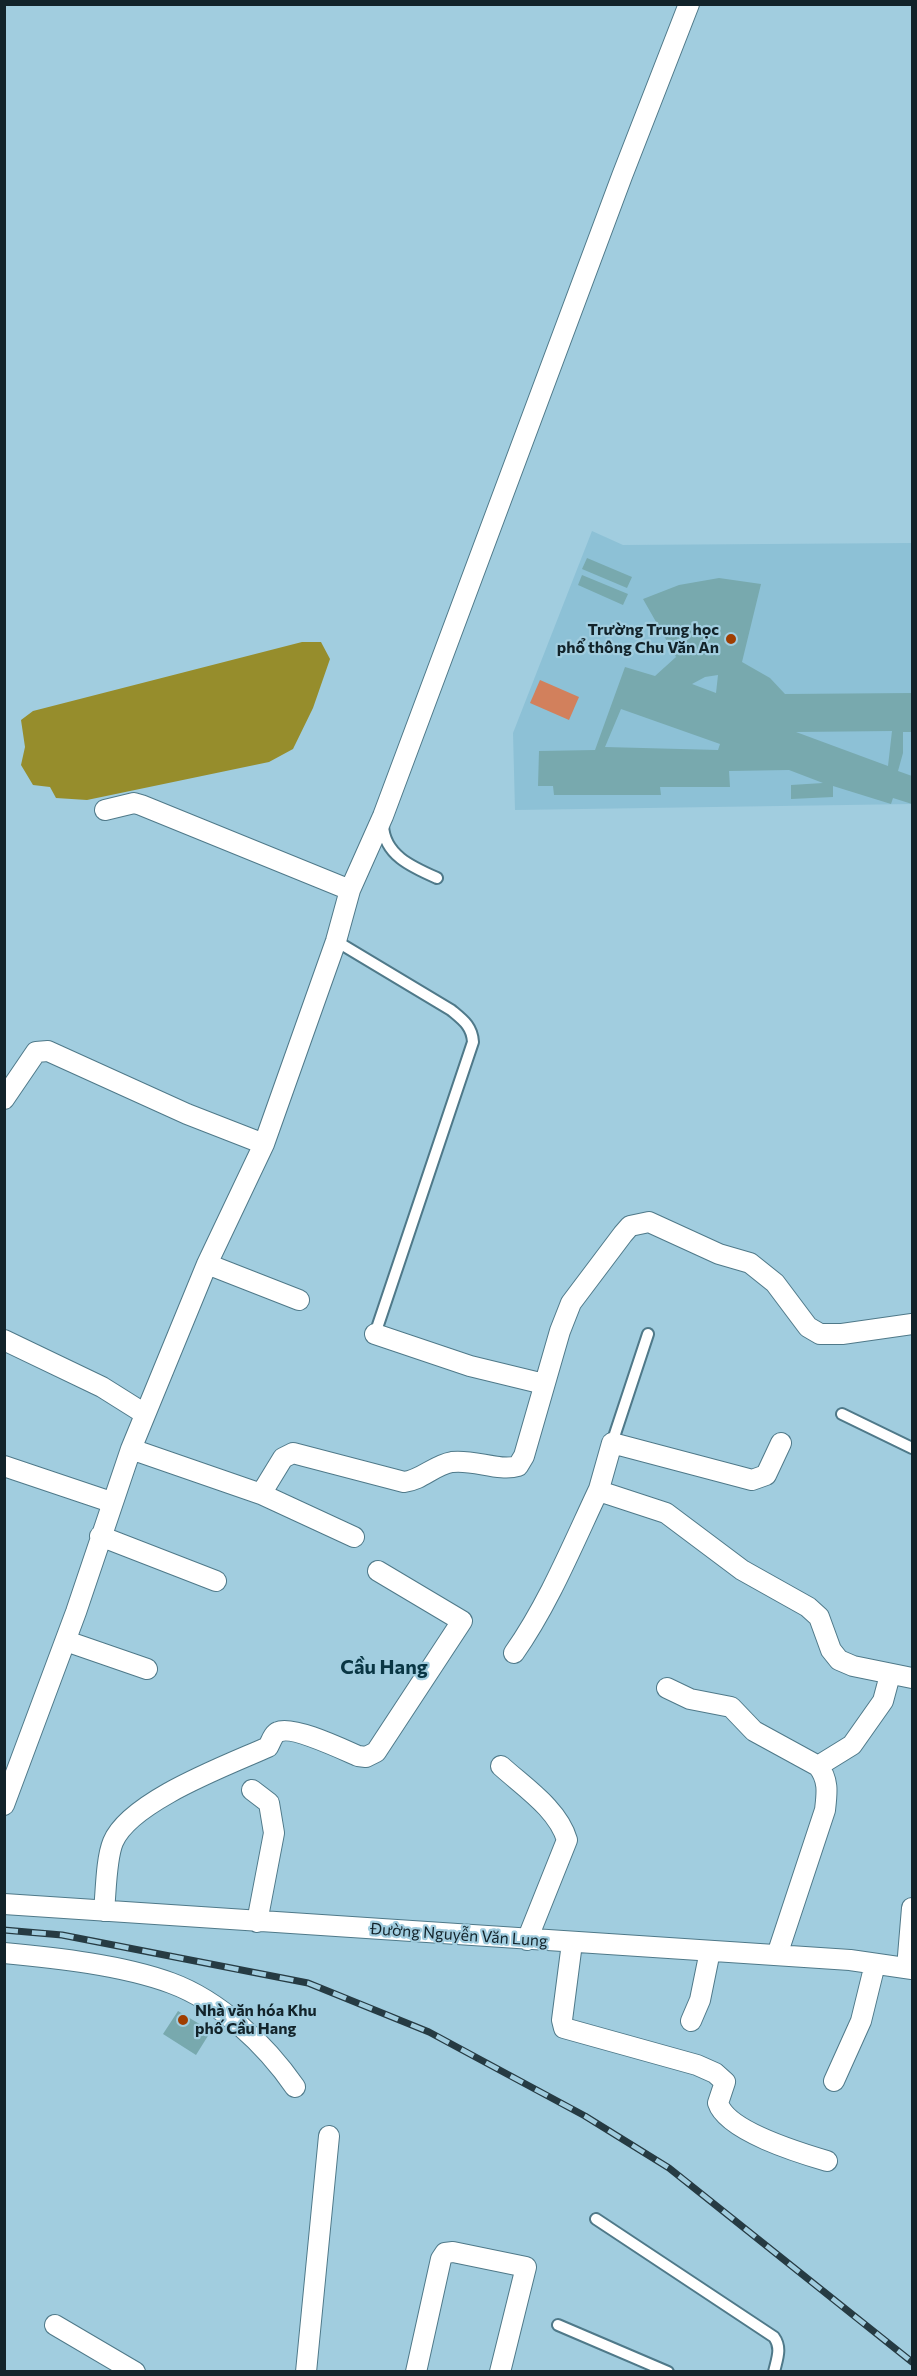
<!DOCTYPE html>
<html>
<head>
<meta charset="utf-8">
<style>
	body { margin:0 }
	#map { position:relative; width:917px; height:2376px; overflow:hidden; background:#a1cddf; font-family:Commissioner,sans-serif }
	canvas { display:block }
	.frame { position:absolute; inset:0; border:6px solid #12232a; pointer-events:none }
</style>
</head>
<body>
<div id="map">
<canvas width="917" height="2376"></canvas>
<div class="frame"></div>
</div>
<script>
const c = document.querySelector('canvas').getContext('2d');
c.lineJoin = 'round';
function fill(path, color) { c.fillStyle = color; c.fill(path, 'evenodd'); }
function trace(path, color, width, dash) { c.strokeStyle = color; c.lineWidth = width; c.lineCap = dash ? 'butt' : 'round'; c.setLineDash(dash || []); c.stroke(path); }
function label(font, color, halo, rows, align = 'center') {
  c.font = font + ' Commissioner,sans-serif'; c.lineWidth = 4.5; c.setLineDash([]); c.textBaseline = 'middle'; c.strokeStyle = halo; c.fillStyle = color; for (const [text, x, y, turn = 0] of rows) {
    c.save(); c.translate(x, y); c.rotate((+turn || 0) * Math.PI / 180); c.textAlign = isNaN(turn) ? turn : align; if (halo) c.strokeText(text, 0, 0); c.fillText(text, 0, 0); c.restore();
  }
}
fill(new Path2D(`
	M592,531L623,545L912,543V804L515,810L513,733Z`), '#8dc1d6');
fill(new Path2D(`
	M540,680L579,697L569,720L530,703Z`), '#d2805c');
fill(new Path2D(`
	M302,642H321L330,659L313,708L293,749L269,762L87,800L56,798L50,787L33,785L21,765L25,747L21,720L33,711Z`), '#968d2c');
fill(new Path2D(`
	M587,558L632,577L627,588L582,569Z
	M582,575L628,594L623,605L578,585Z
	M719,578L761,584L742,662L770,678L785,694L912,693V732H903V753L898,771L912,776V804L893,798L891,804L833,786V797L791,799V785L823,783L789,770L729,771L730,787H660L661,795H554L553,786H538L539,751L595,750L625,667L655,676L676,657L643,599L679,585ZM718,675L716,693L692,684L705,677ZM621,709L720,744L718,750L605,747ZM892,731L888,766L796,732Z
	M178,2011L211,2031L196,2055L163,2034Z`), '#78a9ae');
const service = new Path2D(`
	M383,825C384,855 412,867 437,878
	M336,941L451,1010C463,1020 472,1026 473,1042L375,1334
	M842,1414L912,1448
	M612,1443L648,1334
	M596,2219L774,2337C782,2348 777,2359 774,2372
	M558,2325L668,2372`);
const minor = new Path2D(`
	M105,810L134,803L141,805L350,890
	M4,1099L36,1052L48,1051L187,1114L264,1144
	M207,1264L299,1300
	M375,1334L470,1366L544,1384
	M4,1340L102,1387L145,1414
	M781,1443L766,1475L752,1480L612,1443L599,1489L602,1492L666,1513L742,1570L808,1607L819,1617L831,1650L839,1660L853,1666L912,1678
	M131,1449L261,1494L283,1458L293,1453L404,1482C422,1480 434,1465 452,1462C474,1459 499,1472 518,1466L524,1456L560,1331L571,1303L623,1234L630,1226L649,1222L719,1254L750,1263L775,1283L808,1327L820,1334H842L912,1324
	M4,1466L111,1502
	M261,1494L354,1537
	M100,1536L216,1581
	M66,1641L147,1669
	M514,1653C549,1603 573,1544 599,1489
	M667,1688L690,1699L731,1707L754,1731L818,1766C829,1780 827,1793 825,1810L777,1955
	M501,1766C524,1787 558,1809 567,1840L527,1940
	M818,1766L852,1745L883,1701L890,1675
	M252,1790L269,1803L274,1833L257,1922
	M4,1805L76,1612L131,1449L207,1264L264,1144L336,941L350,890L383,816L622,176L689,4
	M4,1904L850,1960L912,1969
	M104,1911C106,1892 106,1859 113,1842C130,1801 228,1765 268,1747C271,1742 273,1734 278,1732C292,1725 344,1750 358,1756L366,1757L376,1752L462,1621L378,1571
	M572,1943L562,2020L564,2028L697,2065L715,2073L725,2082L718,2103C727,2131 800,2153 827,2161
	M4,1953C57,1958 122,1965 171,1983C220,2001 266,2045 295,2087
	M907,1968L912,1908
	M691,2021L700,2000L710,1951
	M834,2081L861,2021L875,1964
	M55,2325L135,2372
	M306,2372L329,2136
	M416,2372L441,2259L445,2253L453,2252L526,2267L500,2372`);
trace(service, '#4f7989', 14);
trace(minor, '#4f7989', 22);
trace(service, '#fff', 10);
trace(minor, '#fff', 20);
const rail = new Path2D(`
	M4,1930L62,1935L308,1983L429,2032L585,2116L669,2168L912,2362`);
trace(rail, '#263b43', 7);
trace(rail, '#a1cddf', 4.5, [14]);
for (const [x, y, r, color] of [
	[731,639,6,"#a03e00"],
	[183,2020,6,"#a03e00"]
]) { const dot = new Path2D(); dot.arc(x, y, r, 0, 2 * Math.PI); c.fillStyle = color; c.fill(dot); trace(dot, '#a1cddf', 2); }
label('bold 16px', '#12232a', '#a1cddf', [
	["Trường Trung học",719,630],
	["phổ thông Chu Văn An",719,648],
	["Nhà văn hóa Khu",195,2011,"left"],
	["phố Cầu Hang",195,2029,"left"]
], 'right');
label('16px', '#12232a', '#a1cddf', [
	["Đường Nguyễn Văn Lung",459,1935,4]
]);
label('bold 20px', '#093644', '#a1cddf', [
	["Cầu Hang",384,1667]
]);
</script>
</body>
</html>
